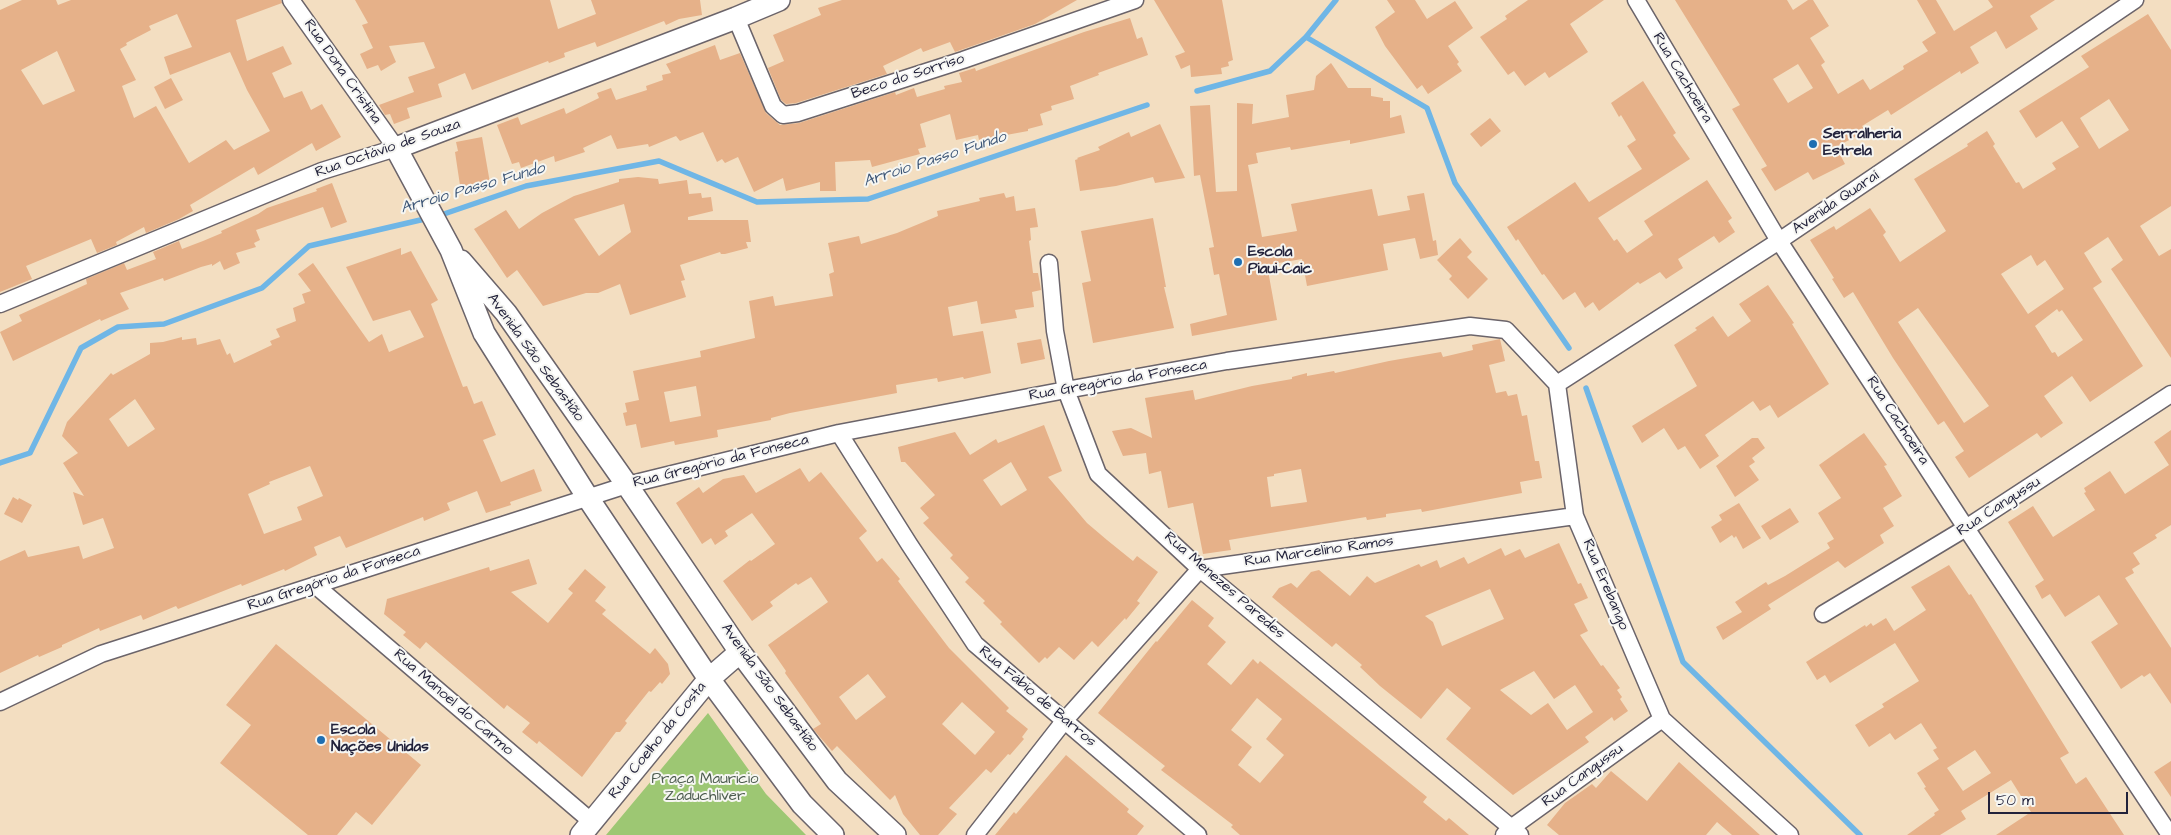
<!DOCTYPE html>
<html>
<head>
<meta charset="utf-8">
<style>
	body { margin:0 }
	#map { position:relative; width:2171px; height:835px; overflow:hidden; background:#f3dec1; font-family:"Architects Daughter",sans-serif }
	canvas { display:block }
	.scale { position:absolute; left:1988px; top:792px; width:140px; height:22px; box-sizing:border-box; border:2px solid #22223b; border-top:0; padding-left:6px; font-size:15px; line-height:18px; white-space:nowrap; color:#22223b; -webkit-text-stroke:4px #f6f6f2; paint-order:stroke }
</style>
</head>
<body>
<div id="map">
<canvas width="2171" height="835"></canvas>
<div class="scale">50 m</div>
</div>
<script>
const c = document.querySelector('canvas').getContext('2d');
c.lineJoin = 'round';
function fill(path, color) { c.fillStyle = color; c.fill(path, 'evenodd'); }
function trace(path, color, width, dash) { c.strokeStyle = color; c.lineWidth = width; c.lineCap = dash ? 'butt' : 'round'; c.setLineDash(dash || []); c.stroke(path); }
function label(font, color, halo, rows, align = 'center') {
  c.font = font + ' "Architects Daughter",sans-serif'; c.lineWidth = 4; c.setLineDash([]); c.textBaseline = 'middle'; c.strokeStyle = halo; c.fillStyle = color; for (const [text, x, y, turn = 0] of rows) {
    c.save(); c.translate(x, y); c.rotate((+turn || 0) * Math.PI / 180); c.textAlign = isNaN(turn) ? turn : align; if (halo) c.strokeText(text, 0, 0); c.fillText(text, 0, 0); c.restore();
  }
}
fill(new Path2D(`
	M708,713L766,794L806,835H606Z`), '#9dc773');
trace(new Path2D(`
	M1306,37L1427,108L1455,183L1569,348
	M1197,91L1270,71L1306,37L1336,0
	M438,216L526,186L659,161L757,202L868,199L1147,105
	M1586,388L1683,662L1860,835
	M0,463L30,453L81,348L118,327L164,324L262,288L309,246L429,218`), '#6fb6e6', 5.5);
fill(new Path2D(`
	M22,0H56L58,5L71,0H281L282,3L236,20L247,61L283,46L292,64L272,73L284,98L302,91L311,110L322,104L341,137L316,151L312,143L258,175L254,167L190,205L193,211L179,219L146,233L144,227L116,242L117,245L97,253L91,239L26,266L32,279L0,292V10ZM177,14L192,47L164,57L170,75L230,52L247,90L270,131L234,150L226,140L189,163L156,106L134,118L122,86L136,80L120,49L127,45L126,43L151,30L149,26ZM57,51L75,91L43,105L21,70Z
	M355,0H550L558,29L596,14L591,0H700L702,15L679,19L666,25L664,21L597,47L595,42L564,53L565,57L549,63L548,61L472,90L465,73L438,84L442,97L407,108L410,118L394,124L390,114L385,115L379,105L414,92L408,77L435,68L424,42L389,46L396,62L381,71L378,65L367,69L360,54L373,48L362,25L368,23Z
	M842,0H1077L1035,24L955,52L950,42L923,52L921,48L883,66L887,74L796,103L786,104L781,100L768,68L784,61L773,35L821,15L818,8Z
	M1154,0H1222L1233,60L1228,62L1229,66L1221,68L1222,74L1191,77L1190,65L1181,69L1175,56L1185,52Z
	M1387,0H1415L1427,19L1455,1L1473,28L1448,46L1459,62L1457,64L1462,71L1428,94L1422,85L1417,89L1385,46L1375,27L1395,12Z
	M1528,0H1604L1570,24L1588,52L1549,78L1545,72L1525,86L1514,71L1508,75L1480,37L1507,19L1505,16Z
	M1675,0H1787L1793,10L1808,0H1813L1829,26L1810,38L1825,62L1821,65L1838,94L1863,79L1870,90L1904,69L1903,66L1928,51L1922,42L1936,33L1917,0H1936L1954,31L1993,7L1988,0H2055L2030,16L2038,29L2006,49L1996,31L1970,47L1979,63L1961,74L1960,71L1891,115L1888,110L1862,126L1866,131L1836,147L1845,164L1813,180L1808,172L1775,191L1761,169L1767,166L1732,109L1740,105ZM1798,64L1813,88L1788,103L1773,79Z
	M2148,14L2171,50V206L2140,226L2159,256L2171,249V358L2111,269L2123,260L2108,237L2084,253L2102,282L2093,288L2143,366L2090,402L2072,376L2044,396L2063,423L2041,438L2037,433L1969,478L1955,457L1964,451L1944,421L1938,425L1893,358L1853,292L1844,298L1832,279L1834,278L1810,240L1834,226L1836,230L1870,208L1886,232L1883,235L1900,262L1946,231L1914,179L1968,146L1967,144L1987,131L1995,144L1993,146L2016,183L2019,182L2023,189L2056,169L2052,163L2079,147L2062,121L2036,138L2019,111L2089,67L2081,56ZM2109,99L2129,130L2099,149L2080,118ZM2031,255L2037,266L2045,260L2064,289L2028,314L2001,274ZM1918,308L1989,406L1964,423L1898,322ZM2057,309L2059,312L2062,310L2083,340L2058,357L2055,352L2052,353L2035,326Z
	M1130,18L1137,39L1142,37L1148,55L1098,73L1099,75L1070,86L1074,99L1051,106L1052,110L1040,114L1043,125L1028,129V131L979,140L978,135L956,140L950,114L920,124L926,147L918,149L920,154L872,167L870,160L835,162L836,191H820V182L786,191L783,178L754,192L738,157L725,163L722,159L717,162L703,132L680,141L676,136L649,147L648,144L617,149L611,135L583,148L585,152L555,162L554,156L521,168L519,162L512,164L497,125L518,117L521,125L564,108L566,114L599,98L597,93L611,88L616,100L647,90L646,86L663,80L662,75L671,73L666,64L715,45L720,60L740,53L766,113L780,125L799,123L895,92L896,95L914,88L917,97L945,89L944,86L962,82L959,73L975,68L976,71L1084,32Z
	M1331,63L1348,88H1371V96L1383,98V101H1390V118L1401,115L1405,133L1350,144V140L1291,150L1290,147L1256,153L1258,163L1248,165L1262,237L1297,231L1291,204L1372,189L1378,216L1410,210L1407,196L1424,193L1433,241L1436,240L1438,255L1420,259L1415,238L1383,244L1388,270L1307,286L1302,259L1267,265L1277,320L1192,336L1190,324L1227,315L1219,274L1214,275L1209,248L1214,247L1200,175L1194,176L1190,106L1210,105L1216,192L1237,191V103L1253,104L1252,124L1289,117L1286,95L1314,90L1316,76Z
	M171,78L183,100L165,109L154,87Z
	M1643,81L1676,133L1673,135L1690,159L1598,218L1614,241L1617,239L1627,253L1653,235L1644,221L1707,180L1732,218L1728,221L1735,232L1719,243L1714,236L1678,259L1683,268L1666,279L1660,272L1640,284L1638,282L1599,311L1593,302L1585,308L1575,292L1563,300L1544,274L1542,275L1518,239L1516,241L1507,227L1575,182L1589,202L1642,169L1627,146L1636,140L1621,115L1619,117L1611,103Z
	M1490,118L1501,131L1481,147L1470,134Z
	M1160,124L1185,178L1155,183L1153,177L1116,186L1080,191L1075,160L1078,159L1077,158L1100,150L1098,147L1129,132L1131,137Z
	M482,137L490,183L461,192L455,152L458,151L456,142Z
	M638,177L658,179L659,184L687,180L689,194L701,193L702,198L711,197L713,211L688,217V220H748L751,242H746L748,248L725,254H721L720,252L680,265L685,280L681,281L686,297L630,315L620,284L598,293H586L543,306L517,270L507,278L474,229L506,210L519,229L542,213L574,196L619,182V179ZM624,204L631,232L599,256L574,219Z
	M332,183L347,222L331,228L323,207L256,230L260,240L254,243L256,247L236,253L240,263L224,270L220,261L212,266V264L201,267L164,281L163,278L120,293L129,309L101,321L100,319L13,361L0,332L22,321L19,315L87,284L86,279L124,263L127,270L156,259L153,252L179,241L182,249L203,241L222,233L221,231L258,214L267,208L317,191L316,189Z
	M1004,193L1006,198L1014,196L1016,211L1035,208L1038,227L1030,228L1031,240L1029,241L1033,273H1038L1041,290L1032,292L1034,307L1015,310L1017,318L981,324L977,301L948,307L953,336L983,331L991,373L964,379L963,377L938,382L937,378L896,385L897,393L790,413L771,418V420L717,430L718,437L675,445L674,441L641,448L636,424L626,426L623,413L627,412L625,403L639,400L633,371L701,357L700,351L755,338L749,301L773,296L775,306L833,296L829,274L834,272L828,243L859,236L861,244L897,233L938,216L937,211L980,201L979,198ZM696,386L701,416L670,422L664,392Z
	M1153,218L1166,287H1164L1174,328L1093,343L1082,283L1091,281L1081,231Z
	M1460,238L1472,252L1467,257L1488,279L1468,299L1449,279L1452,276L1437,260Z
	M401,248V255L411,251L438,300L431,304L463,387L467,386L474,404L482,401L496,435L483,440L501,482L534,469L542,491L510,502L511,505L486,513L477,491L447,503L450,510L424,521L423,517L346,548L340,536L314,547L317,555L285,571L284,569L242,586L241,584L178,609L176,606L143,620L141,615L100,631L99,628L62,645V647L39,657L38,655L0,673V561L25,550L28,557L79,546L83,559L114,548L103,518L83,525L73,492L84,496L63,463L78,453L62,436L67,422L111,373L113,375L150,354V343L163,342L182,337V340L196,338L197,345L220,339L227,355L230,353L234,363L272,345L270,341L280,337L276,329L296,321L293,308L305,303L302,294L311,291L298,274L313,263L369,342L382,334L389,352L424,337L410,310L373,321L346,267ZM135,399L155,429L128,447L109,419ZM310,466L323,496L297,507L302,520L264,534L248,494L270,484L269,482Z
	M1768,285L1794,323L1792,324L1829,384L1778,418L1770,405L1760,411L1753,401L1705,435L1719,456L1700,469L1685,446L1678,450L1664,428L1642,443L1632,426L1697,386L1674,345L1697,330L1695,328L1713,316L1728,337L1751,321L1739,304Z
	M1041,339L1045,359L1021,364L1017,343Z
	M1500,339L1505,361L1489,365L1496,393L1506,391L1508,396L1517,394L1522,416L1527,415L1535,461H1539L1542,478L1520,482L1522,493L1422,512L1421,509L1386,514V517L1367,520L1366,517L1229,540L1231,550L1203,554L1193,503L1168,508L1161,471L1149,474L1146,453L1123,456L1112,431L1131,428L1152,438L1145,398L1193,390L1195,400L1252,386L1292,379V377L1307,373V376L1334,371L1335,373L1389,361L1441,352L1443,357L1473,350L1472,345ZM1301,469L1307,502L1271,507L1267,477L1274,476V474Z
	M1044,425L1062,471L1048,477L1087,523L1107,540L1133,561L1137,556L1158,572L1137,601L1140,603L1126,620L1125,618L1098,647L1092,641L1074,660L1059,647L1047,659L1045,657L1039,663L1000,624L1002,622L983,603L985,601L965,582L969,578L950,558L953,555L923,523L929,518L920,508L935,495L905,462H901L898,447L955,432L970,455L996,439L998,443ZM1011,462L1027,490L1001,506L983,480Z
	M2171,430V525L2155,535L2157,538L2133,553L2140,564L2132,569L2134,573L2125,578L2171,648V704L2150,673L2144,677L2142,675L2121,689L2091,642L2118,624L2099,595L2065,617L2050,594L2042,599L2035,586L2044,580L2008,522L2033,506L2053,537L2095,510L2084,493L2086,492L2084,488L2110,471L2125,494L2169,465L2154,442Z
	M1864,433L1887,465L1884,466L1902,496L1883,508L1894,526L1880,535L1884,543L1845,568L1838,561L1768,605L1771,609L1723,640L1716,627L1742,612L1735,602L1766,582L1768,585L1785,576L1830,548L1827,543L1834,539L1818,513L1841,498L1819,465Z
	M1752,438H1758L1765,448L1752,458L1755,462L1749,466L1759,480L1735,497L1716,466Z
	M800,468L809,482L821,472L867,531L859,538L877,562L882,558L900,579L898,581L949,648L1009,708L1006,711L1028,729L1022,737L1024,739L1010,755L1008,754L991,773L986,769L949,808L957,814L938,835H920L903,814L895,795L890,800L837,746L832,751L813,729L821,724L785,673L786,671L768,645L828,602L811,577L798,585L796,583L770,602L773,606L752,621L723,581L750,560L751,561L775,544L752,513L725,531L728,536L715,545L711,538L702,544L676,503L699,487L703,493L723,479L744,475L756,493ZM868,674L886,697L856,720L839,697ZM962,702L995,732L975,755L942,724Z
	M13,497L18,500L19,498L32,505L22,523L4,514Z
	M1739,503L1761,538L1743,549L1736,536L1734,538L1732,535L1720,543L1711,527L1722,520L1719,515Z
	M1790,508L1799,522L1770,540L1761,526Z
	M1559,543L1578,584L1581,583L1588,598L1574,604L1588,631L1580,635L1601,666L1603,665L1620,688L1617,690L1622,697L1620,699L1628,711L1614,721L1612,717L1585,737L1589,742L1513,795L1446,739L1471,708L1447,688L1421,719L1380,686L1360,667L1362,665L1336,643L1332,647L1272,597L1279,588L1291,583L1297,588L1311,572L1319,570L1350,596L1367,576L1375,583L1419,564L1421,567L1437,560L1440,568L1464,557L1468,564L1501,548L1505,556L1520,549L1525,558ZM1490,589L1504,619L1442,646L1433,622L1425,616ZM1534,671L1554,699L1575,685L1593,712L1567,730L1548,703L1531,715L1500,690Z
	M529,559L537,584L511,592L548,623L573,593L568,589L585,569L606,587L595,601L606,610L602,614L650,654L655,648L668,664L670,674L662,684L660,682L651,692L649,691L625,721L627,723L620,732H616L582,777L539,741L537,744L522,732L530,723L507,705L504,709L426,642L420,649L403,635L406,632L384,614L387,599L489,567L490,571Z
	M1949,565L1969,595L1971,594L2069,753L2060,758L2076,784L2086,777L2124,835H1996L2031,812L2011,780L1961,811L1966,819L1940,835H1907L1935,815L1934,813L1939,810L1924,788L1926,787L1917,773L1939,759L1933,750L1937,748L1921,723L1895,740L1890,733L1869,747L1855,725L1884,707L1882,704L1919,681L1895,643L1830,683L1825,675L1817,680L1806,662L1865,625L1866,627L1871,623L1873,626L1886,618L1894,631L1926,610L1911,587ZM1975,750L1991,773L1963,791L1947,768Z
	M1192,600L1214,618L1208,626L1226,642L1207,664L1231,685L1253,659L1258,664L1260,661L1427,797L1423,802L1446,821L1449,818L1469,835H1240L1231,827L1233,825L1161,770L1165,766L1098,713L1156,641L1157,642ZM1257,698L1282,719L1266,739L1284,755L1260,783L1238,765L1252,747L1231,730Z
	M276,644L421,765L372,825L356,812L337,835H308L220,763L251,725L226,705Z
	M1066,755L1129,809L1127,812L1144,826L1137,835H995L1014,812L1016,814Z
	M2171,761V797L2154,772Z
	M1679,762L1760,835H1732L1717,822L1706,835H1559L1547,825L1565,803L1592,784L1596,788L1611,771L1647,801Z`), '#e6b189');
const minor = new Path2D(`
	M1636,0L1779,241L1966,528L2170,835
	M736,18L773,106L783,115L798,113L963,60L1135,0
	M1049,263L1055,331L1066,390L1098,474L1200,569L1520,835
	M0,304L322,171L396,148L291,0
	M1557,384L1779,241L2135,0
	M839,433L909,544L975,644L1198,835
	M315,585L592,822
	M1823,614L1966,528L2171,394
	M0,702L101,654L627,485L839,433L1066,390L1227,361L1470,326L1506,330L1557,384L1575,516L1662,719L1790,835
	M975,835L1065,720L1200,569L1575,516
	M1504,835L1511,828L1662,719`);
const tertiary = new Path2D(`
	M779,0L736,18L396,148L451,250L484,333L588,498L709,679L802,804L833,835
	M461,261L506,313L627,485L740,652L837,781L895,835
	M581,835L709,679L740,652`);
trace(minor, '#6b646a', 19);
trace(tertiary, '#6b646a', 24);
trace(minor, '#fff', 16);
trace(tertiary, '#fff', 21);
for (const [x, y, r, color] of [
	[1813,144,5,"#1f6fb2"],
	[1238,262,5,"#1f6fb2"],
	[321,740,5,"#1f6fb2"]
]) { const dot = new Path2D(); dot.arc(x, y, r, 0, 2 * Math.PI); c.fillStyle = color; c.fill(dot); trace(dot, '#f6f6f2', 2); }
label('15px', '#22223b', '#f6f6f2', [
	["Rua Dona Cristina",342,72,55],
	["Beco do Sorriso",908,77,-18],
	["Rua Cachoeira",1682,78,59],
	["Rua Octávio de Souza",388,149,-19],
	["Avenida Quaraí",1836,203,-34],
	["Avenida São Sebastião",535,358,54],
	["Rua Gregório da Fonseca",1118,381,-10],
	["Rua Cachoeira",1897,421,57],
	["Rua Gregório da Fonseca",721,462,-14],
	["Rua Cangussu",1999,507,-33],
	["Rua Marcelino Ramos",1319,552,-8],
	["Rua Gregório da Fonseca",334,579,-18],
	["Rua Erebango",1605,585,67],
	["Rua Menezes Paredes",1224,586,41],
	["Avenida São Sebastião",769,688,54],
	["Rua Fábio de Barros",1037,697,40],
	["Rua Manoel do Carmo",453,703,41],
	["Rua Coelho da Costa",658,741,-51],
	["Rua Cangussu",1583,776,-36]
]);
label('bold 15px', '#22223b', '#f6f6f2', [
	["Serralheria",1823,135],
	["Estrela",1823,152],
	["Escola",1248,253],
	["Piaui-Caic",1248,270],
	["Escola",331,731],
	["Nações Unidas",331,748]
], 'left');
label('15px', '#4d5c4f', '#f6f6f2', [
	["Praça Mauricio",705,780],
	["Zaduchliver",705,797]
]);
label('italic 16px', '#3d5677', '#f6f6f2', [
	["Arroio Passo Fundo",935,160,-18],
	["Arroio Passo Fundo",473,189,-16]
]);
</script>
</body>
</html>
